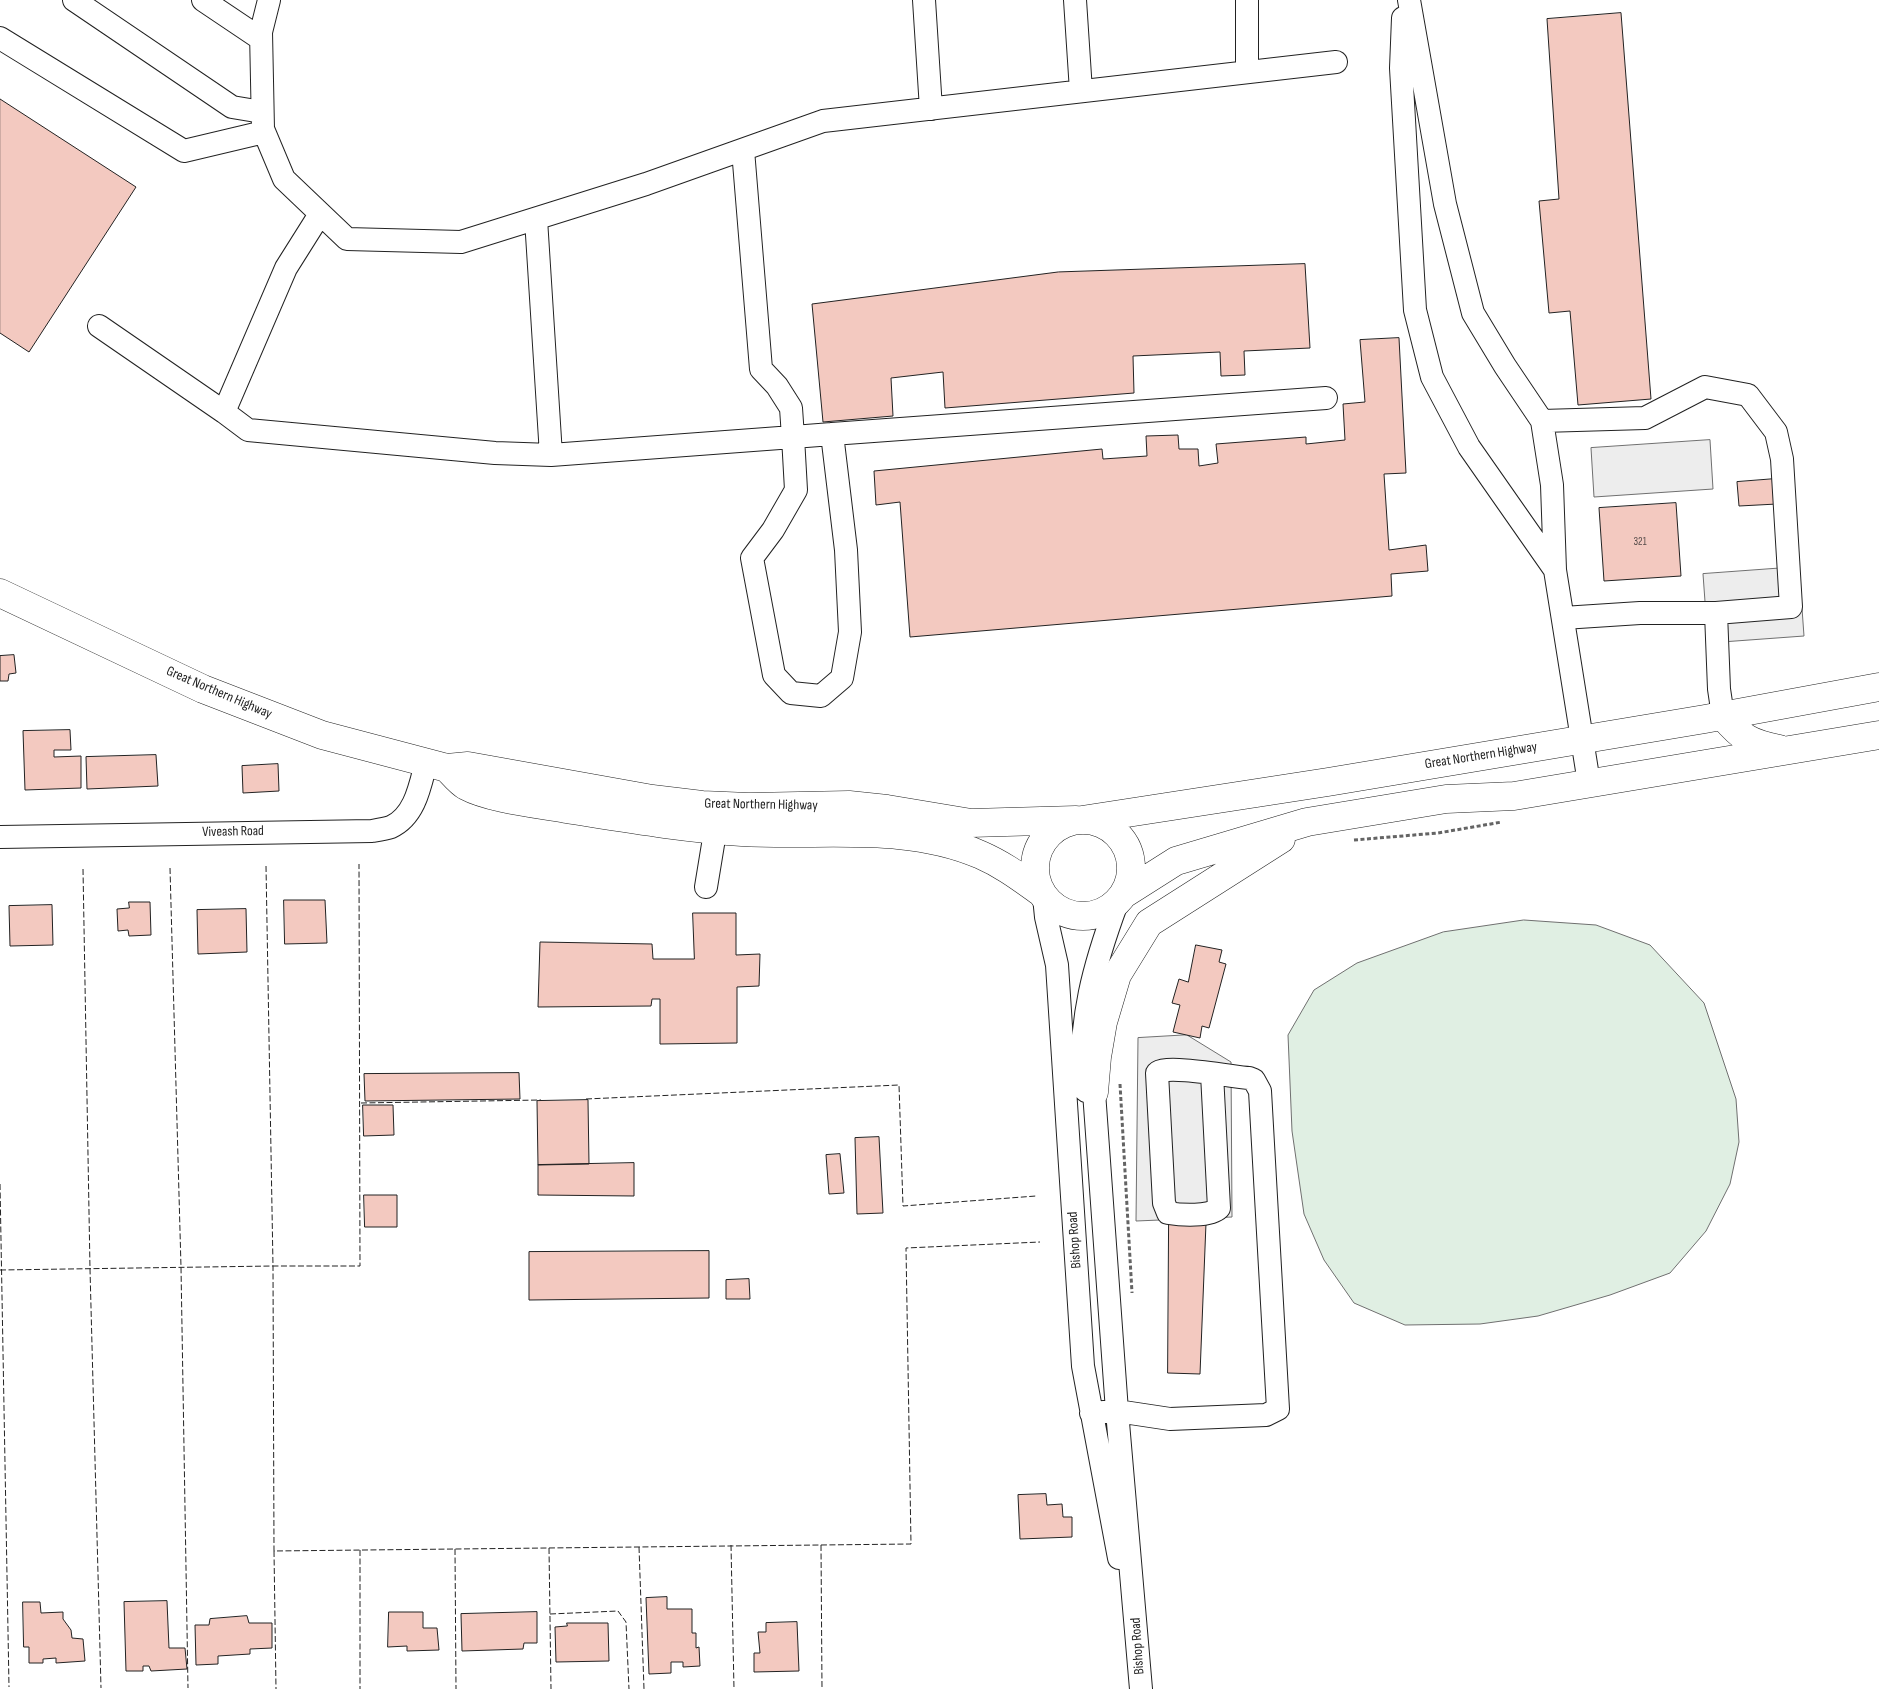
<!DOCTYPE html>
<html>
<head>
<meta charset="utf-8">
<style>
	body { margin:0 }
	canvas { display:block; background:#fff }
</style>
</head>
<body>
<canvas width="1879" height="1689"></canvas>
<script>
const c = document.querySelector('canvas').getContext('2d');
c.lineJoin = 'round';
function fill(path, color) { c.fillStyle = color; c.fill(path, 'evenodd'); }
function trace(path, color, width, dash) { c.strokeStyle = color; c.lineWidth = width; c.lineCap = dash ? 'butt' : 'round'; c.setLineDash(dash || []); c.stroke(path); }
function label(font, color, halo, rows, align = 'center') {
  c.font = font + ' "Sofia Sans Condensed",sans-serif'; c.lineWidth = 4; c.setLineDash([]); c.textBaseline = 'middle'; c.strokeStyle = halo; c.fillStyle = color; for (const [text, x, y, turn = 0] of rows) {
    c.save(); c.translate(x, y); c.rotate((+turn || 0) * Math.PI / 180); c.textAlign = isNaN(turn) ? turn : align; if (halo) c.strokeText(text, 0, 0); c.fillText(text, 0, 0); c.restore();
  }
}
const green = new Path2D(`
	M1524,920L1596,925L1650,945L1704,1003L1736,1099L1739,1142L1730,1184L1706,1231L1670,1273L1610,1295L1538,1316L1480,1324L1405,1325L1354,1303L1324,1260L1304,1214L1292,1131L1288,1035L1314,990L1357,963L1443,932Z`);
fill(green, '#e0efe3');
trace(green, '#6f6f6f', 1);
const parking = new Path2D(`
	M1710,440L1713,489L1594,497L1591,448Z
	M1799,567L1804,636L1708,643L1703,574Z
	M1187,1035L1231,1062L1232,1217L1136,1221L1138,1038Z`);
fill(parking, '#ededed');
trace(parking, '#6f6f6f', 1);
const building = new Path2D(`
	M1621,13L1651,399L1578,405L1570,311L1549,313L1539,201L1559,199L1547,19Z
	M0,99L136,187L29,352L0,333Z
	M1305,264L1310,348L1244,351L1245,375L1221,376L1220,352L1133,356L1134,393L945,408L943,372L891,378L893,416L823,422L812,304L1058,272Z
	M1399,338L1406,473L1384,474L1389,550L1426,545L1428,571L1391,574L1392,596L910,637L900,502L876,505L874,471L1102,449L1103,459L1147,456L1146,436L1178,435L1179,449H1198L1199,466L1218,463L1216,444L1306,437V444L1345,440L1343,404L1365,402L1360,340Z
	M1775,479L1777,504L1739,506L1737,482Z
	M1676,503L1681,576L1604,581L1599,508Z
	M14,655L16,673L9,674L8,681H0V656Z
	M70,730L71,750H54V757L81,756V788L25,790L23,731Z
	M156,755L158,786L87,789L86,757Z
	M278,764L279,791L243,793L242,766Z
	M284,900H325L327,943L285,944Z
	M129,902H150L151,935L129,936L128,930L118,931L117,909L129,908Z
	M52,905L53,945L10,946L9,906Z
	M246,909L247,952L198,954L197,910Z
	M693,913H736V955L760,954L759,986L737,987V1043L660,1044V999H652L651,1006L538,1007L540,942L652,944L653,959H694Z
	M1196,945L1222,950L1219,962L1226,964L1209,1028L1202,1026L1200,1038L1173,1032L1180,1005L1172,1003L1179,979L1188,982Z
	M519,1073L520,1099L365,1101L364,1074Z
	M588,1100L589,1164L538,1165L537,1101Z
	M363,1105H393L394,1135L364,1136Z
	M879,1137L883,1213L857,1214L855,1138Z
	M840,1154L844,1193L829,1194L826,1155Z
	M634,1163V1196L538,1195V1165Z
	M364,1195H397V1227H365Z
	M1169,1222L1206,1223L1200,1374L1168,1373Z
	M709,1251V1298L529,1300V1252Z
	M749,1279L750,1299H726V1280Z
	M1046,1494L1047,1505L1062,1504L1063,1517H1072V1537L1020,1539L1018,1495Z
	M667,1597V1609H692V1633H696V1648L699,1647L700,1666L683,1667V1662H671V1673L649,1674L646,1598Z
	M167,1601L169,1648H185L187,1669L151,1671L149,1666H143V1671H126L124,1602Z
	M23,1602H40L41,1613L63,1612V1619L71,1630L72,1638L83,1639L85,1661L56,1663V1658L43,1659V1663H29V1647H24Z
	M389,1612H423V1628H437L439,1650L407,1651V1646L388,1647Z
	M537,1612V1643H524L523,1649L462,1651L461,1614Z
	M247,1616L249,1623H272V1648L250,1649V1654L218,1656V1664L196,1665L195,1625H209L210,1619Z
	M797,1622L799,1671L754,1672V1653H760L758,1632H766V1623Z
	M567,1623H608L609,1661L556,1662L555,1627L567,1626Z`);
fill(building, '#f3c9c0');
trace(building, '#222', 1);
const minor = new Path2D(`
	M74,0L232,107L262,112
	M203,0L261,39
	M269,0L261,32L263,129L284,179L347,239L461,242L646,184L823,121L1336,62
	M924,0L931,109
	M1075,0L1081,91
	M1409,0L1445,204L1473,313L1505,366L1542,421L1552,485L1555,570L1589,783
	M1403,18L1401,68L1415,310L1432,377L1469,447L1555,570
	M0,38L184,151L264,132
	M1247,72V0
	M536,219L551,455L793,437L791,408L777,386L761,369L743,150
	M99,326L224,412L286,268L320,214
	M224,412L248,430L495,453L551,455
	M1542,421L1645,418L1705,387L1748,395L1776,432L1782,459L1791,607L1716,613
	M832,434L846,550L850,632L842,678L821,696L791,693L774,675L752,558L773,530L796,490L793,437L832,434L1326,398
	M1563,618L1640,613H1716L1719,689L1723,716
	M0,837L372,831C378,830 385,829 391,827C415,816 420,786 426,763
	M706,887L718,814
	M1044,897L1046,917L1057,965L1083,1366L1119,1558
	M1117,903C1093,968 1080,1017 1082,1087L1086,1091L1094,1092L1117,1411L1141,1689
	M1091,1413L1117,1411L1170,1419L1266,1415L1278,1409L1260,1091L1254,1080L1249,1078C1234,1077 1165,1064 1157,1073L1164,1203L1168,1213C1181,1215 1210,1217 1219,1208L1212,1074`);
const major = new Path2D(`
	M0,593L203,689L322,735L447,768L468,766L652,799L702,805L749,807L849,805L887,809L971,823L1076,820
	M1723,716C1742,738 1749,743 1779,749
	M447,768C453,774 459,782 466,786C490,799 538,804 566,809C624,818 682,828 742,832C821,837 905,822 981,855C1004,865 1022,879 1042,893
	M1035 868a48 48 0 1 1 96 0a48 48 0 1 1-96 0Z
	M1082,820L1328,782L1705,719L1879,687
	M1124,894L1176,861L1307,822L1446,799L1514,796L1879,735
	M1094,1092L1097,1057L1103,1022L1117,975L1149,923L1281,839`);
trace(minor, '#222', 24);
trace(major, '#222', 29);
trace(new Path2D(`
	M1354,840L1438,833L1502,822
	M1120,1084L1132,1293`), '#646464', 3, [4, 2.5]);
trace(minor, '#fff', 22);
trace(major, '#fff', 28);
trace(new Path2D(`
	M266,866L273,1266H360L359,864
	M170,868L181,1267L188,1688
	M83,869L90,1269L101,1688
	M586,1099L899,1085L903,1206L1036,1196
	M361,1103L541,1100
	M0,1184L9,1687
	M0,1270L273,1266L274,1551L911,1544L906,1248L1040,1242
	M731,1545L734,1689
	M821,1545L822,1689
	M639,1547L644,1689
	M549,1548L551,1689
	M455,1549L456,1689
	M360,1550V1689
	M274,1551L276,1689
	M550,1614L618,1611L626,1622L629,1689`), '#222', 1, [6, 2.5]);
label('11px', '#564c4a', null, [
	["321",1640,542]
]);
label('14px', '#222', '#fff', [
	["Great Northern Highway",219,693,23],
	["Great Northern Highway",1481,756,-9],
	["Great Northern Highway",761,805,1],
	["Viveash Road",233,832,-1],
	["Bishop Road",1075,1240,-94],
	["Bishop Road",1138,1646,-94]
]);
</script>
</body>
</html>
